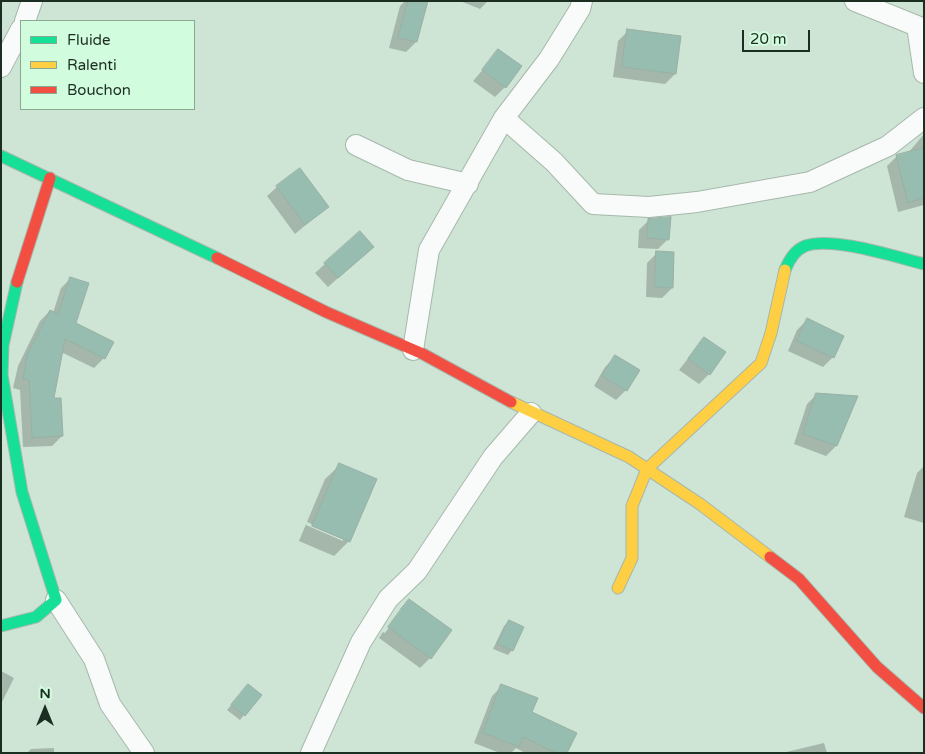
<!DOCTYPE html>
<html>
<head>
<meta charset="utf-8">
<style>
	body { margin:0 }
	#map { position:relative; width:925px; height:754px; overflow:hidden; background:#cee5d5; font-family:"Varela Round",sans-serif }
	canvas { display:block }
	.frame { position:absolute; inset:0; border:2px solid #1c2d22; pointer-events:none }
	.legend { position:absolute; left:20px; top:20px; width:175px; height:90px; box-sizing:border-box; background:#d1fcde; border:1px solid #89a993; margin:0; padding:6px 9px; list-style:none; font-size:15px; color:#1c2d22 }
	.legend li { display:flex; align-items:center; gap:10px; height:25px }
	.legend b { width:25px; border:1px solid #89a993 }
	.north { position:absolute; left:20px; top:684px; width:50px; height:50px; -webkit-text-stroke:4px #d1fcde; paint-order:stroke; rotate:0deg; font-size:14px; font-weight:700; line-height:20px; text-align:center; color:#1c2d22 }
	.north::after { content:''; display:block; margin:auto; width:18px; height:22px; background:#1c2d22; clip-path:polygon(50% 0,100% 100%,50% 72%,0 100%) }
	.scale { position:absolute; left:742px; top:30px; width:68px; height:22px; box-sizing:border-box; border:2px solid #1c2d22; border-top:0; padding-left:6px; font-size:15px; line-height:18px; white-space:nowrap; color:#1c2d22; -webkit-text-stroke:4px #d1fcde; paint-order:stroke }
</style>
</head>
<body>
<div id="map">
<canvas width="925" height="754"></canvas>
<div class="frame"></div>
<ul class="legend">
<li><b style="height:6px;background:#16e098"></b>Fluide</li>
<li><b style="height:6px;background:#ffcf43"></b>Ralenti</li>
<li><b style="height:6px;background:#f24e42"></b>Bouchon</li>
</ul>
<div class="north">N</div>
<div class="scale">20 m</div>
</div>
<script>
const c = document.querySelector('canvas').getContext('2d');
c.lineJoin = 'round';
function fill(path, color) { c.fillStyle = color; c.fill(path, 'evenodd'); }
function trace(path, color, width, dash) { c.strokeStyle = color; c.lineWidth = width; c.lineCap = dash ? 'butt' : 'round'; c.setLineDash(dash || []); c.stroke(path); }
fill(new Path2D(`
	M405,1H426L416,42L406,52L389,48L400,6Z
	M460,1H488L480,9Z
	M628,31L679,38L675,74L665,84L613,77L618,41Z
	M499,51L505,87L495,97L473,81Z
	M924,134V205L898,212L887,166L897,156L908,153Z
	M277,187L327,207L295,234L267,196Z
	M649,220L668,239L658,249L638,248L639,230Z
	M373,247L328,287L315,273L325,264Z
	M657,253L672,288L662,298L646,297L647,263Z
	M71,278L74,324L104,358L94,368L61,352L53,399L62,436L52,446L23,447L20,390L13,388L18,366L40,321L50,311L53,313L61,288Z
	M807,320L833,357L823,367L788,351L797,330Z
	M704,338L709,374L699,384L679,370Z
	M615,357L626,390L616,400L594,386L605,367Z
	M817,394L856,397L836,446L826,456L794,444L807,404Z
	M340,465L349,541L334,556L299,541L325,479ZM307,522L343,538V541L306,525Z
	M924,466V523L904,517L917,473Z
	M409,600L430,658L420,668L379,638L383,632L385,633L402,609H400Z
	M509,621L512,650L508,655L493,649L504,626Z
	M1,671L14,678L1,704Z
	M502,686L531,713L566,753H525L516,748L511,753H500L474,743L492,696Z
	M244,690V715L240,720L227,710Z
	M824,743L827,753H782Z
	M54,748V753H27L31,749Z`), '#0003');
const building = new Path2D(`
	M408,1H428L417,42L398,38Z
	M627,29L681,36L676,74L622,67Z
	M498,49L522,66L506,88L482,70Z
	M924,148V198L908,203L896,155Z
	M300,168L329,207L305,225L276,186Z
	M671,217L669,240L647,238L648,219Z
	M360,231L374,247L338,278L324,263Z
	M656,251L674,252L673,288L655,287Z
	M70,277L89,283L76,323L114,342L105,359L65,339L54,398H61L63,436L32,438L29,380L23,379L27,355L50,310L58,314Z
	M807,318L844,336L834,358L797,341Z
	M704,337L726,352L710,375L688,359Z
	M615,355L640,370L627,391L602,376Z
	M816,393L858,396L837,446L803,434Z
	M339,463L377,479L350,542L312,526Z
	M409,599L452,630L431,659L388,627Z
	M509,620L524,627L513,651L497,644Z
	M248,684L262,695L245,716L231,705Z
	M501,684L538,698L532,712L577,733L567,753H556L523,737L519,747L483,733Z`);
fill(building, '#97bcb0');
trace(building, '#9aafa5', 1);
const street = new Path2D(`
	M855,1L917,26L924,73
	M25,21L32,1
	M1,67L21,29
	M504,118L554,162L593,204L649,207L697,202L810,182L888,146L924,118
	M356,145L408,170L468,184
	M413,350L429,250L504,118L549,59L580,9L582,1
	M56,600L94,659L110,704L144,753
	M311,753L361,642L388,599L417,571L493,457L531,413`);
const fast = new Path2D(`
	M1,156L217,258
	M785,270C789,260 795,250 805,246C832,236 896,257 924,264
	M1,626L36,617L56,600L22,492L2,375L3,345L17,282`);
const slow = new Path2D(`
	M511,402L629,457L700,504L770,557
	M618,588L632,558V506L647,469L761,363L771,333L785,270`);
const jam = new Path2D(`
	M217,258L326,312L423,354L511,402
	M17,282L50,178
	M770,557L799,579L877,667L924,708`);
trace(street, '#a6b8ac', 22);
trace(fast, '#a6b8ac', 13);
trace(slow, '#a6b8ac', 13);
trace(jam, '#a6b8ac', 13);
trace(street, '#f8fbf9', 20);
trace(fast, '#16e098', 11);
trace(slow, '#ffcf43', 11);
trace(jam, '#f24e42', 11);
</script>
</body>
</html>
